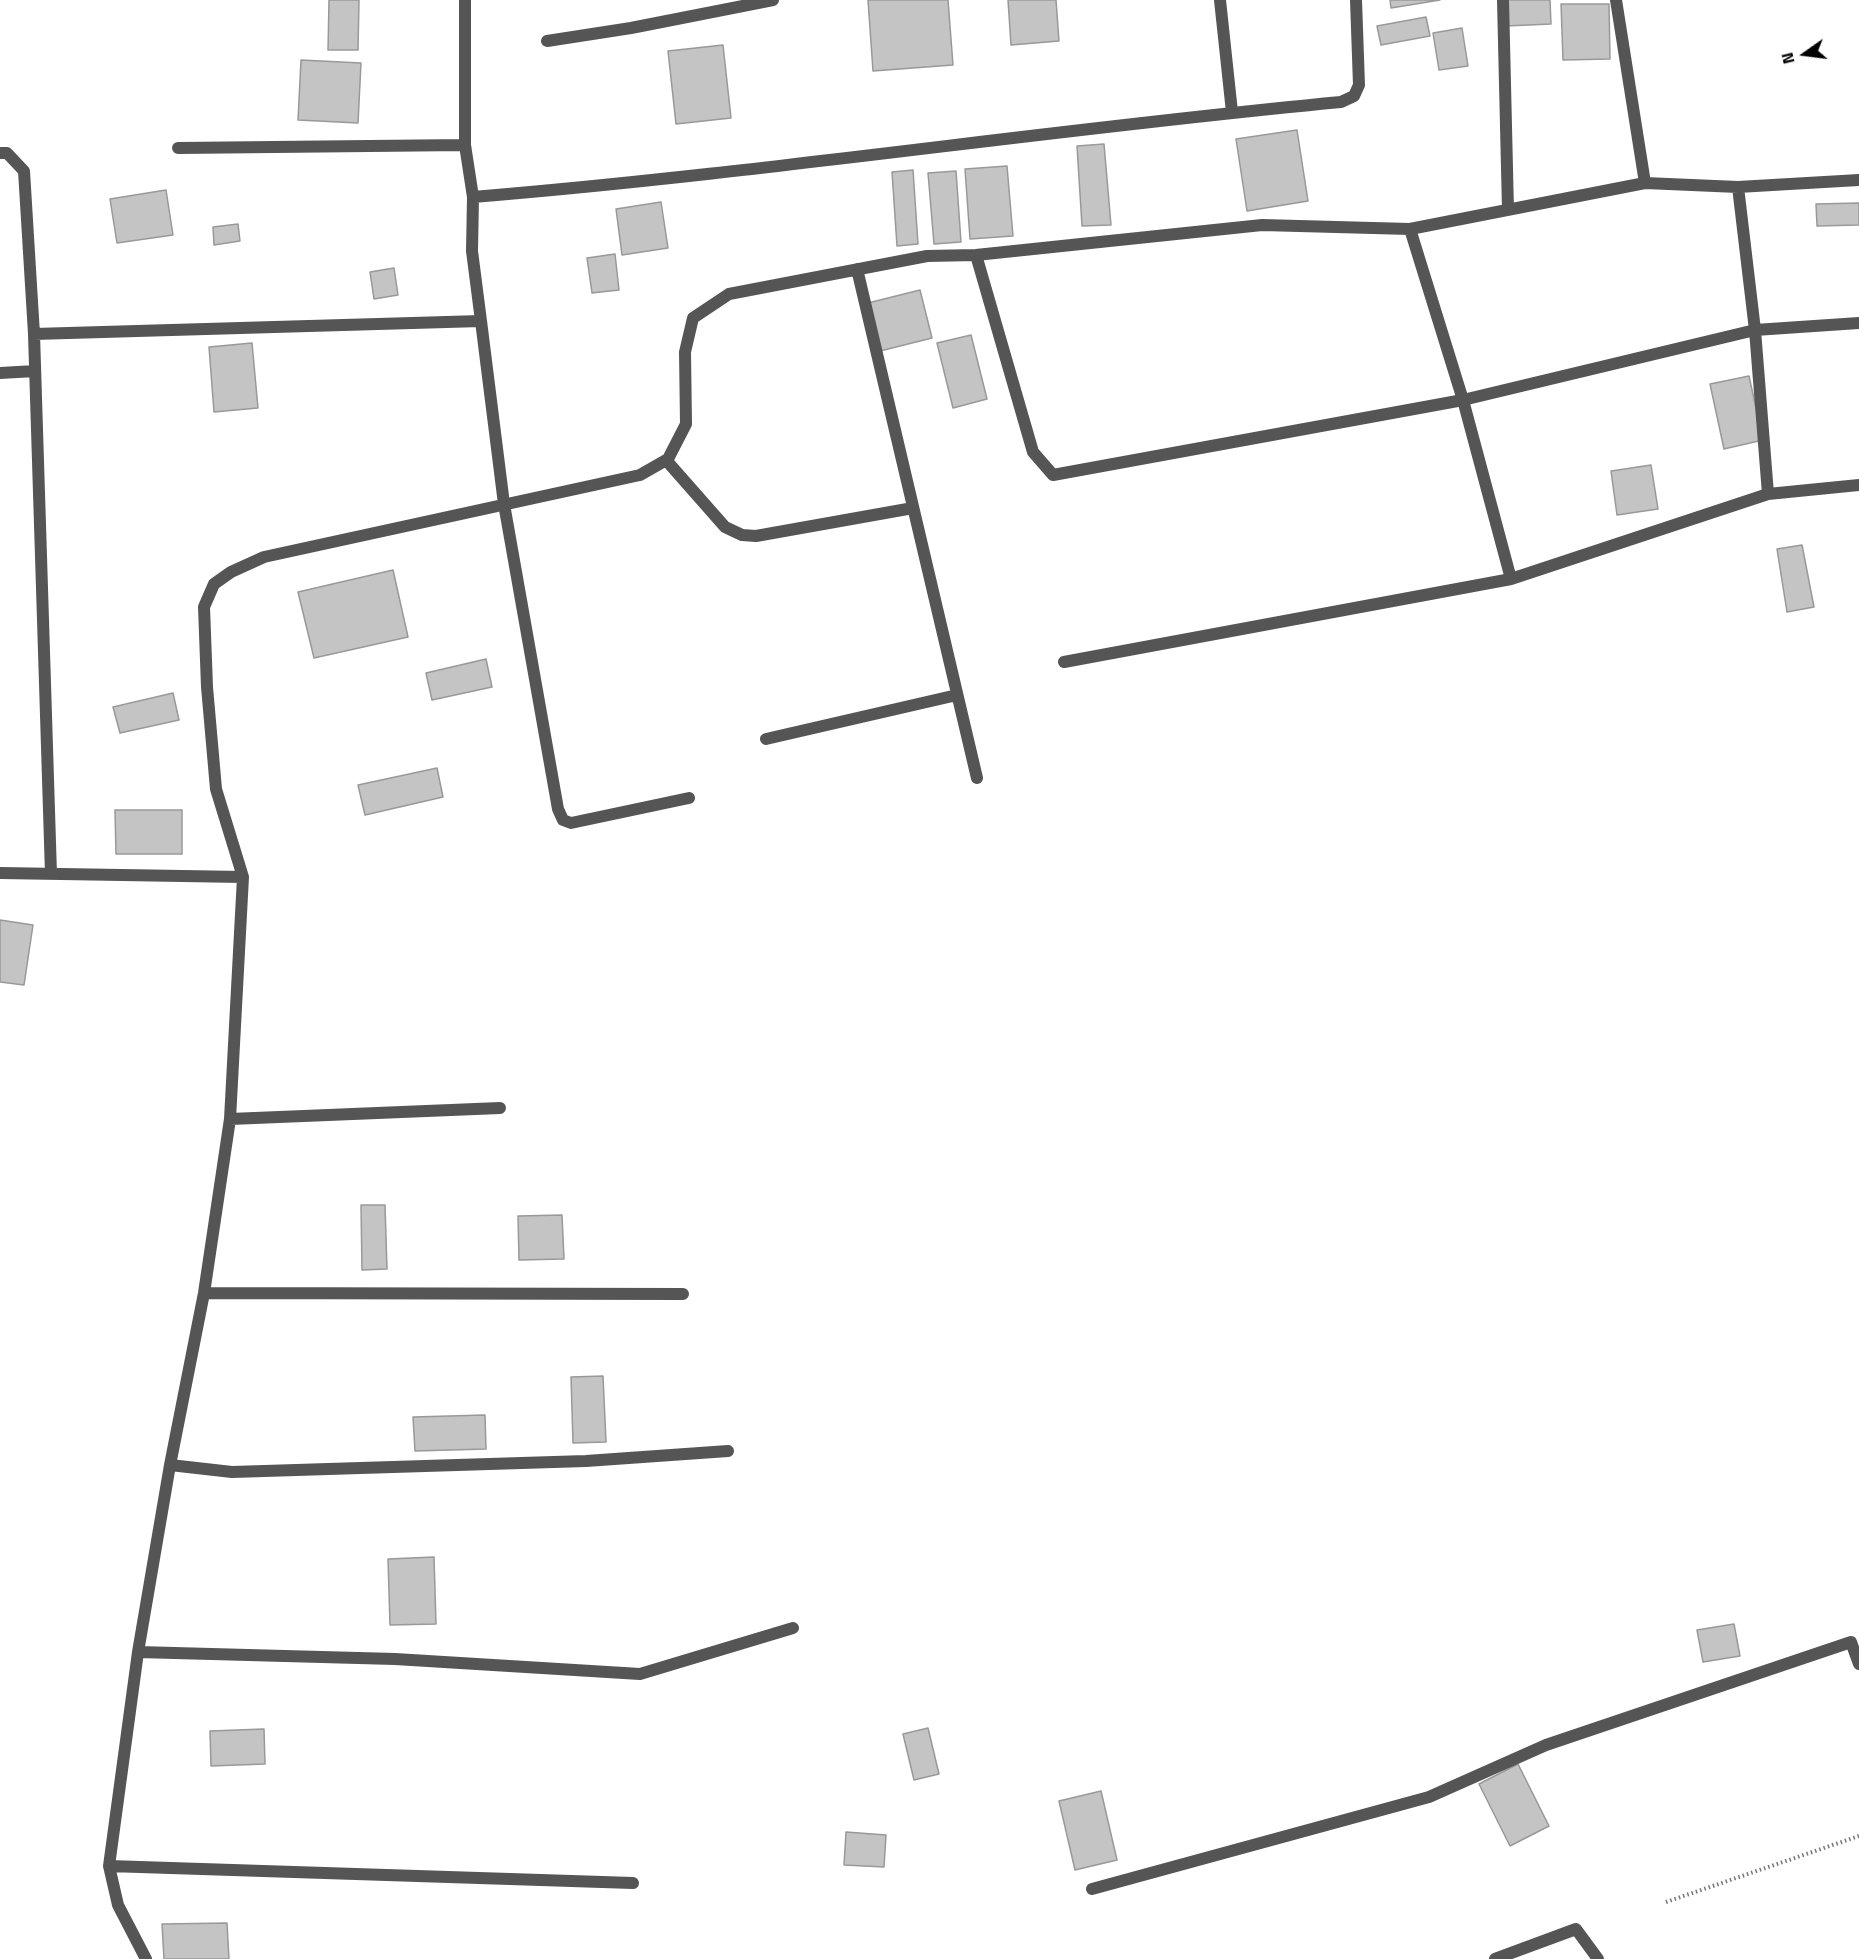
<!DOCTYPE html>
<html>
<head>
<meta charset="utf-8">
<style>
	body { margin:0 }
	#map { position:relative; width:1859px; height:1959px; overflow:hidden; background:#fff; font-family:"Titillium Web",sans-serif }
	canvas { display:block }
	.north { position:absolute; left:1775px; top:24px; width:60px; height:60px; -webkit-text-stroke:4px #fff; paint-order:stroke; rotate:256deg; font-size:16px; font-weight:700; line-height:24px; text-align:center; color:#000 }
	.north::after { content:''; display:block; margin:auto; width:21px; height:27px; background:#000; clip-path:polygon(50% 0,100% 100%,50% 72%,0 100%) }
</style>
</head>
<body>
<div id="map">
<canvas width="1859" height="1959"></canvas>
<div class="north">N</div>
</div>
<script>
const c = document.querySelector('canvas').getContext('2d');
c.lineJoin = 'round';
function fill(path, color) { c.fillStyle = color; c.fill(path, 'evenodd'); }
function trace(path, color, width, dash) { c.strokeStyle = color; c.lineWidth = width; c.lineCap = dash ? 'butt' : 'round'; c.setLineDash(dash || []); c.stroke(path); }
const building = new Path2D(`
	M329,0H359L358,50H328Z
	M868,0H948L953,65L873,71Z
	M1008,0H1056L1059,41L1011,45Z
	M1390,0H1440L1391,8Z
	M1506,0H1550L1551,24L1506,26Z
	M1561,4H1609L1610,59L1563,60Z
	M1426,17L1430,36L1381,45L1377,26Z
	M1462,28L1468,66L1439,70L1433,33Z
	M723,45L731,118L676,124L668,51Z
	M301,60L361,63L358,123L298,120Z
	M1297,130L1308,201L1247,211L1236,139Z
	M1104,144L1111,225L1082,226L1077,146Z
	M1007,166L1013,236L970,239L965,169Z
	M913,170L918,244L897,246L892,172Z
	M956,171L961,242L934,244L928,173Z
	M166,190L173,235L117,243L110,199Z
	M661,202L668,248L622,255L616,209Z
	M1859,203V225L1817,226L1816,204Z
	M238,224L240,241L214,245L213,227Z
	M615,254L619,290L592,293L587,258Z
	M394,268L398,295L374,299L370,272Z
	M920,290L932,338L880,351L868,303Z
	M971,335L987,399L953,408L937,343Z
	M252,343L258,408L214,412L209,347Z
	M1749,376L1763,440L1724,449L1710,384Z
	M1651,465L1658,509L1617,515L1611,471Z
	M1802,545L1814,607L1787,612L1777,549Z
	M393,570L408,637L314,658L298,592Z
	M486,659L492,687L432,700L426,673Z
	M173,693L179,720L120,733L113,707Z
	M437,768L443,797L365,815L358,785Z
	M115,810H182V854H116Z
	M0,920L33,925L24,985L0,982Z
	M361,1205H385L387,1269L362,1270Z
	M562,1215L564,1259L519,1260L518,1216Z
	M603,1376L606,1442L573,1443L571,1377Z
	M485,1415L486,1449L415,1451L413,1417Z
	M434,1557L436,1624L390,1625L388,1559Z
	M1734,1624L1740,1656L1703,1662L1697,1630Z
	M928,1728L939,1774L914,1780L903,1734Z
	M264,1729L265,1764L211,1766L210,1731Z
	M1518,1764L1549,1826L1510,1846L1479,1784Z
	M1101,1791L1117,1860L1075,1870L1059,1801Z
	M846,1832L886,1835L884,1867L844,1865Z
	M227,1923L229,1959H164L162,1924Z`);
fill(building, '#c4c4c4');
trace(building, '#999', 1.5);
trace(new Path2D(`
	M1666,1902L1859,1836`), '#777', 4, [1.5, 3]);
trace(new Path2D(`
	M465,0V145L473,197C764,173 1052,129 1341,102L1354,96L1359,85L1356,0
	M1220,0L1232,112
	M1503,0L1508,210
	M1616,0L1645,183
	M547,41L631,28L773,0
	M178,148L465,145
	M0,153H7L24,171L34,334L51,874
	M1738,187L1755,330L1768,494
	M1410,229L1463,400L1511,579L1768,494L1859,485
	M976,255L1033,452L1053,475L1463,400L1755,330L1859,323
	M857,269L977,778
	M481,321L504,504L558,809L563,820L571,823L689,798
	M34,334L481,321L472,251L473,197
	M0,373L35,371
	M666,460L725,527L742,535L756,536L913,508
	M1064,662L1511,579
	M766,739L957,695
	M0,873L243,877
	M230,1119L500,1108
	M204,1293L683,1294
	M170,1465L232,1472L586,1461L728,1451
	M138,1652L395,1659L640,1674L793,1628
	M109,1866L633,1883
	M1092,1889L1429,1797L1546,1745L1851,1642L1859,1664
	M146,1959L118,1905L109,1866L138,1652L170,1465L204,1293L230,1119L243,877L216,789L207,687L204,607L214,584L231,572L264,557L640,475L668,459L686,424L685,352L693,318L729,294L927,256L976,255L1262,225L1410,229L1645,183L1738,187L1859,180
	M1495,1959L1576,1929L1598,1959`), '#555', 12);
</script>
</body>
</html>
